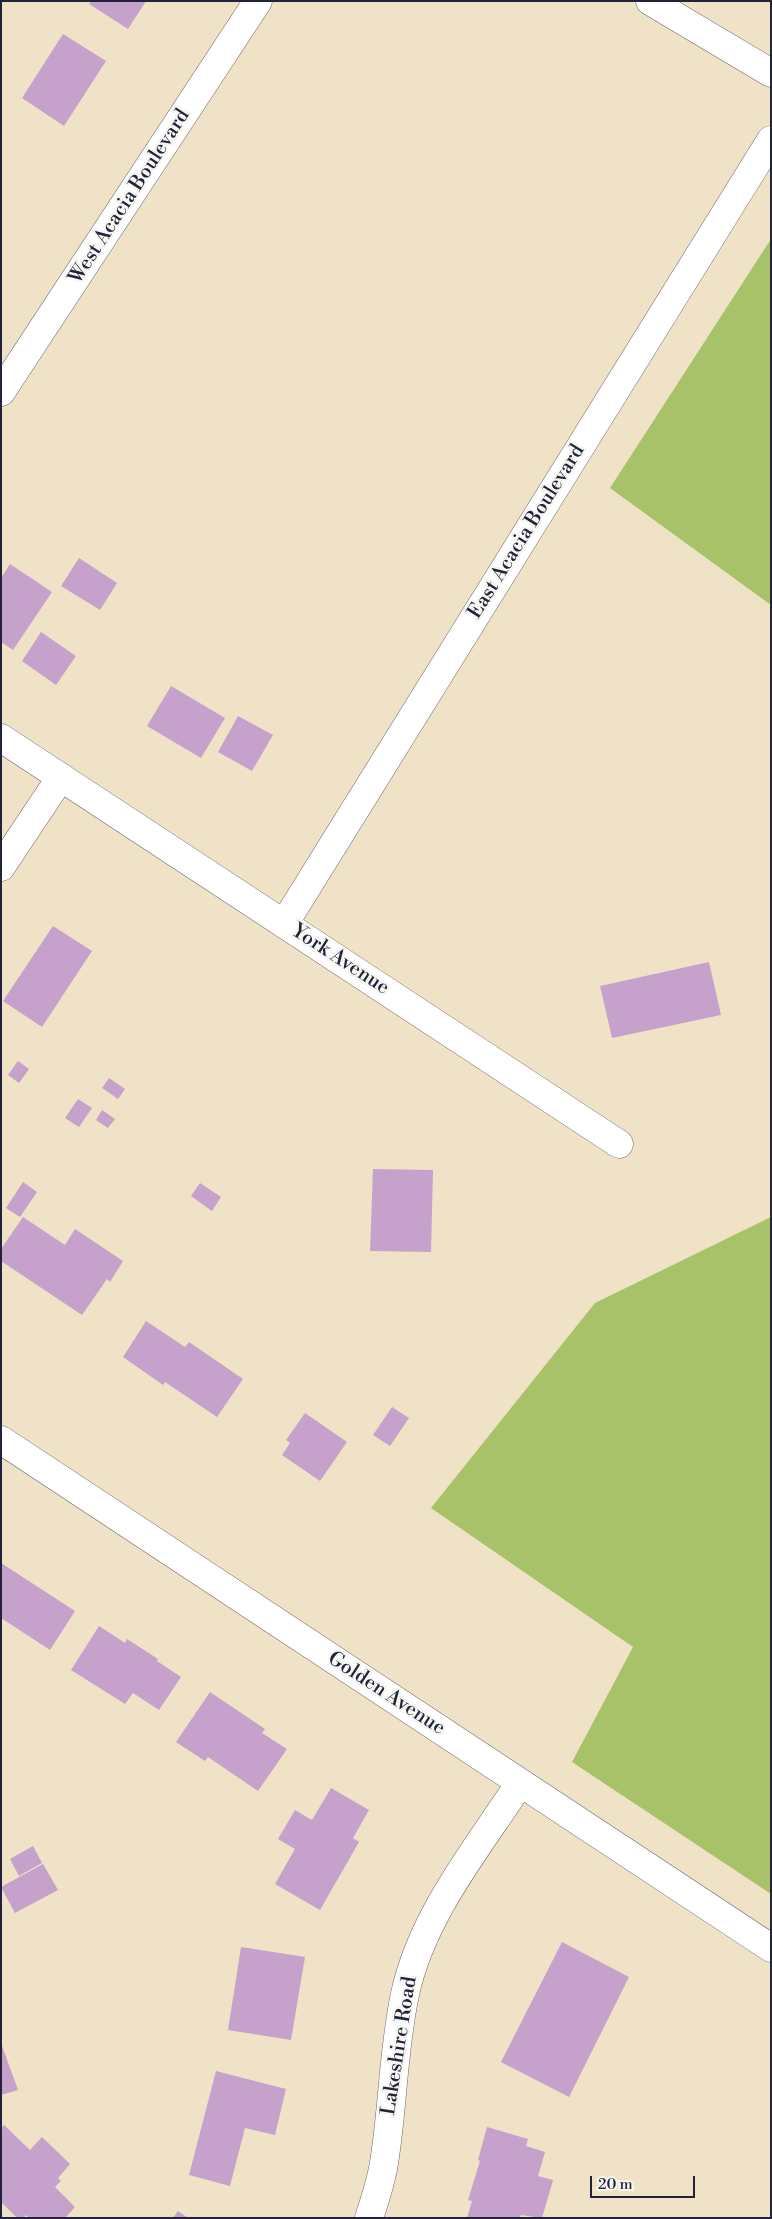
<!DOCTYPE html>
<html>
<head>
<meta charset="utf-8">
<style>
	body { margin:0 }
	#map { position:relative; width:772px; height:2219px; overflow:hidden; background:#f0e2c6; font-family:"Libre Bodoni",serif }
	canvas { display:block }
	.frame { position:absolute; inset:0; border:2px solid #22223b; pointer-events:none }
	.scale { position:absolute; left:590px; top:2176px; width:105px; height:22px; box-sizing:border-box; border:2px solid #22223b; border-top:0; padding-left:6px; font-size:15px; line-height:18px; white-space:nowrap; color:#22223b; -webkit-text-stroke:4px #f6f6f2; paint-order:stroke }
</style>
</head>
<body>
<div id="map">
<canvas width="772" height="2219"></canvas>
<div class="frame"></div>
<div class="scale">20 m</div>
</div>
<script>
const c = document.querySelector('canvas').getContext('2d');
c.lineJoin = 'round';
function fill(path, color) { c.fillStyle = color; c.fill(path, 'evenodd'); }
function trace(path, color, width, dash) { c.strokeStyle = color; c.lineWidth = width; c.lineCap = dash ? 'butt' : 'round'; c.setLineDash(dash || []); c.stroke(path); }
function label(font, color, halo, rows, align = 'center') {
  c.font = font + ' "Libre Bodoni",serif'; c.lineWidth = 5; c.setLineDash([]); c.textBaseline = 'middle'; c.strokeStyle = halo; c.fillStyle = color; for (const [text, x, y, turn = 0] of rows) {
    c.save(); c.translate(x, y); c.rotate((+turn || 0) * Math.PI / 180); c.textAlign = isNaN(turn) ? turn : align; if (halo) c.strokeText(text, 0, 0); c.fillText(text, 0, 0); c.restore();
  }
}
fill(new Path2D(`
	M771,239V605L610,488Z
	M771,1217V1894L572,1762L633,1647L431,1508L595,1303Z`), '#a7c268');
fill(new Path2D(`
	M91,1H146L128,29L89,4Z
	M63,34L106,61L64,126L22,98Z
	M79,558L117,583L100,610L61,586Z
	M10,564L52,592L13,650L1,642V578Z
	M41,632L76,656L56,685L22,661Z
	M171,686L225,718L201,758L147,726Z
	M238,716L273,735L252,771L218,752Z
	M53,926L92,951L42,1027L3,1001Z
	M709,962L721,1015L612,1038L600,986Z
	M18,1061L29,1069L19,1083L8,1075Z
	M109,1078L125,1089L118,1099L102,1088Z
	M78,1099L92,1108L79,1127L65,1118Z
	M102,1110L115,1119L108,1128L96,1120Z
	M373,1169L433,1170L431,1252L370,1251Z
	M23,1182L37,1192L20,1217L6,1208Z
	M200,1183L221,1197L212,1211L191,1196Z
	M23,1217L65,1245L75,1229L123,1261L110,1282L107,1279L82,1315L1,1261V1249Z
	M146,1321L185,1347L189,1342L243,1379L217,1417L165,1382L163,1385L123,1357Z
	M392,1407L409,1418L390,1446L373,1435Z
	M305,1413L347,1442L320,1481L282,1455L290,1443L286,1440Z
	M1,1563L75,1611L50,1650L1,1618Z
	M99,1626L125,1643L127,1639L158,1659L157,1661L181,1677L159,1710L133,1693L125,1704L71,1670Z
	M210,1692L265,1729L262,1733L287,1749L258,1791L208,1757L205,1761L176,1742Z
	M331,1788L369,1810L353,1838L359,1842L320,1910L275,1884L295,1849L278,1839L295,1810L312,1820Z
	M33,1846L42,1863L19,1876L10,1859Z
	M43,1864L58,1890L15,1913L1,1887Z
	M562,1942L629,1977L569,2097L501,2062Z
	M241,1947L305,1957L291,2040L228,2030Z
	M1,2043L18,2090L1,2095Z
	M216,2071L286,2089L275,2135L245,2128L230,2186L189,2175Z
	M4,2125L30,2150L42,2137L70,2164L58,2178L61,2181L55,2187L75,2207L65,2218H29L26,2215L24,2218H17L1,2202V2128Z
	M487,2127L528,2139L526,2146L545,2152L538,2176L553,2180L542,2218L521,2215L520,2218H467L472,2201L468,2200L480,2161L478,2160Z
	M178,2211L188,2218H173Z`), '#c5a1cc');
const minor = new Path2D(`
	M650,1L771,73
	M1,392L258,1
	M1,738L619,1144
	M1,867L61,777
	M284,924L771,140
	M1,1440L771,1948
	M369,2218C375,2200 381,2182 384,2163C393,2107 393,2050 405,1994C422,1915 477,1849 520,1783`);
trace(minor, '#6a656c', 29);
trace(minor, '#fff', 28);
label('20px', '#22223b', '#f6f6f2', [
	["West Acacia Boulevard",130,197,-57],
	["East Acacia Boulevard",527,532,-58],
	["York Avenue",340,960,33],
	["Golden Avenue",386,1694,33],
	["Lakeshire Road",400,2046,-81]
]);
</script>
</body>
</html>
